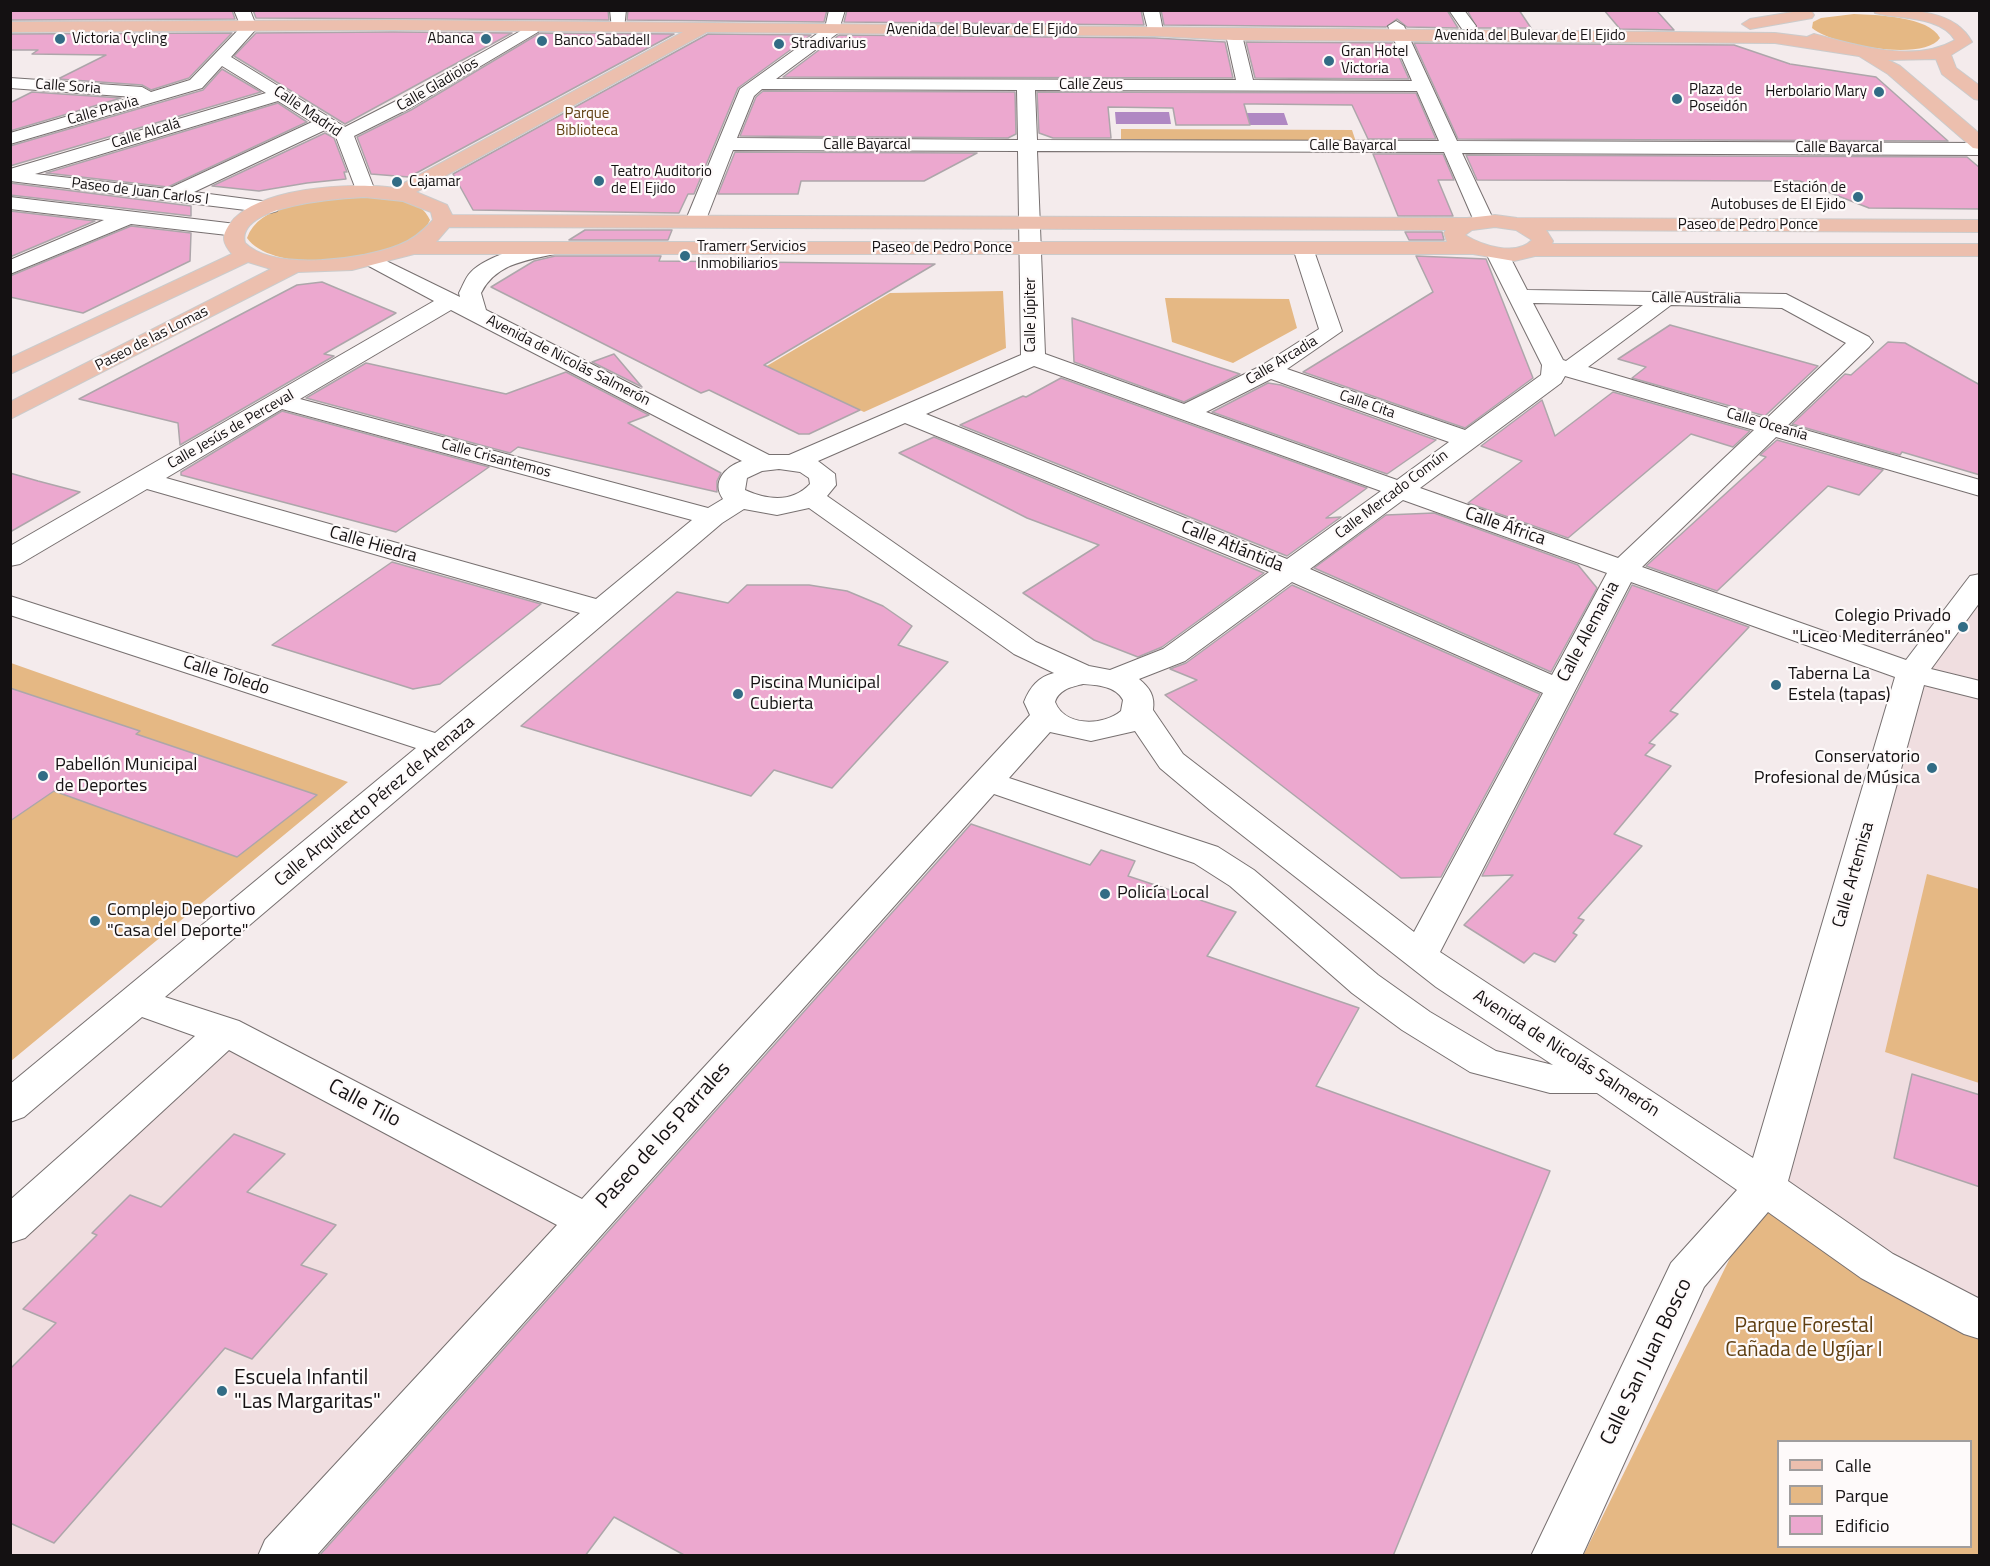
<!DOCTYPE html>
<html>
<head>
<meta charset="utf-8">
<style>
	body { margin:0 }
	#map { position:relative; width:1990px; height:1566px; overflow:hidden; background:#f4ebec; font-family:"Titillium Web",sans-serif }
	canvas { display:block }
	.frame { position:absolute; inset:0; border:12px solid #141112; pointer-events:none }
	.legend { position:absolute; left:1777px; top:1440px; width:195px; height:108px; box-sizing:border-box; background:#fefafa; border:2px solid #a09d9d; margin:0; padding:8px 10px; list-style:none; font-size:18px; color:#141112 }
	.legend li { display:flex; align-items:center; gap:12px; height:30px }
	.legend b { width:30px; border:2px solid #a09d9d }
</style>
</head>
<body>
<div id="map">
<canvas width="1990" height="1566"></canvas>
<div class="frame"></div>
<ul class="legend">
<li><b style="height:8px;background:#ecbfae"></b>Calle</li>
<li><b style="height:16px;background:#e5b884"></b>Parque</li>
<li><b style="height:16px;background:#eca8cf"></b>Edificio</li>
</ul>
</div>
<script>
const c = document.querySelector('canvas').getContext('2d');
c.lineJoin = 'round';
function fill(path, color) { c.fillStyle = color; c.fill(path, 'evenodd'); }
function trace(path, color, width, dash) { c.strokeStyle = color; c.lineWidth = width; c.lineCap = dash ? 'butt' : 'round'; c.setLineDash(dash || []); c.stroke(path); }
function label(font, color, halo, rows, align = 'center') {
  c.font = font + ' "Titillium Web",sans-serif'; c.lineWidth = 4.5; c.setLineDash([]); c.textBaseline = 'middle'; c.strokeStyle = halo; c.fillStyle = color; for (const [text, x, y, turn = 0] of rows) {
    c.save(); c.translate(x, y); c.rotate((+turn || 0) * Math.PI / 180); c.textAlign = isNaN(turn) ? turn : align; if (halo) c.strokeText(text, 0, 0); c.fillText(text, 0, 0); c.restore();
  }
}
fill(new Path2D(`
	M1979,582V1321L1765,1187L1912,673Z
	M225,1031L587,1221L283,1555L11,1556V1226Z`), '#f0dee0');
fill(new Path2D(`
	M1854,14C1876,15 1929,16 1940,38C1924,62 1831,45 1812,28L1813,22L1821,18Z
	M1121,129L1352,130L1356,142L1121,139Z
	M341,196C369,197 417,190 430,220C412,264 275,278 247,238C259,204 311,202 341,196Z
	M1003,291L1006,348L864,412L765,367L890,293Z
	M1165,298L1289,299L1297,328L1233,363L1172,342Z
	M11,663L348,782L11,1061Z
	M1927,874L1979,889V1083L1885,1052Z
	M1765,1187L1979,1321V1555L1583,1556ZM1778,1442H1970V1546H1778Z`), '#e5b884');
fill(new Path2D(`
	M1115,112H1169L1171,124H1116Z
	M1246,113H1284L1288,125H1250Z`), '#b088c3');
const building = new Path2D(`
	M10,10H232L235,19L10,20Z
	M253,10H608L609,20L256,18Z
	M628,10H827L824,22L627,20Z
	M847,10H1141L1144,25L844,22Z
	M1161,10H1447L1458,28L1407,27L1397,19L1386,27L1164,25Z
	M1467,10H1519L1531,28H1477Z
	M1604,10H1656L1674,30L1620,29Z
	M232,33L189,78L151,90L142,85L58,79L106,55L32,54L38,50H10V34Z
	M256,33L393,32L512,33L345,124L234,56Z
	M540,33L674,34L409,177L371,174L357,137L411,110Z
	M708,34L811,35L738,88L694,194H688L679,213L473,210L453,174Z
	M839,35L1155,38L1225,42L1233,78L783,77Z
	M1246,42L1393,43L1409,79L1255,78Z
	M1414,43L1734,45L1790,64L1876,77L1948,141L1458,139Z
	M222,69L261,92L10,166V146L203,90Z
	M763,91L1015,92L1016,134L1008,138L740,136L756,97Z
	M32,92L121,98L10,131V103Z
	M1037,92L1416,93L1436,139H1368L1352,105L1256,104H1244L1250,125H1176L1173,108L1108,107L1111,138H1053L1039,133Z
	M278,103L307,122L168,187L46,173Z
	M325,133L334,138L347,172H344L346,179L307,183L259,191L212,186Z
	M735,152L977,153L924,181H801L798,194H718Z
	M1373,154H1443L1454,180H1438L1453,216H1398Z
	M1466,155L1967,157L1980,168V209L1869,208L1800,181L1477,180Z
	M10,183L191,206V216L10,195Z
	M10,211L95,221L10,257Z
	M131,226L191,233L190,261L83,313L10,297V276Z
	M585,230H672L668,240H569Z
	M1405,232H1442L1444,240H1409Z
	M555,256H661L659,261L935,264L764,365L860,410L809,434H799L709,390L701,393L491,287L534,261Z
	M1416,256L1486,259L1533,378L1465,428L1303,372L1433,292Z
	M322,282L396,313L324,354L334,356L180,445L178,423L79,399L297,285Z
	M1072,318L1212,365L1240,374L1184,402L1074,362Z
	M1670,325L1818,366L1765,416L1632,378L1646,367L1618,359Z
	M1888,342L1905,343L1980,385V475L1902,452L1900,455L1792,424L1845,374L1851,375Z
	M614,354L642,387L592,362Z
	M366,363L506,394L566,372L649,415L628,423L721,473L717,481V492L518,447L510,453L306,398Z
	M1061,378L1367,488L1326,518L1341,517L1287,556L960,425L1023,396L1026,397Z
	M1268,383L1281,385L1436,440L1387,474L1212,412Z
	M1613,392L1750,431L1733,447L1691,434L1568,538L1468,503L1522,461L1481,446L1542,400L1555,436Z
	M282,411L489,467L396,532L181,475V472Z
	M934,437L1264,573L1162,647L1138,657L1094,640L1023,593L1099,545L1027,518L899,453Z
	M1777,440L1883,470L1859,495L1828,486L1717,591L1646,566L1766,457L1760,455Z
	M10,473L38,481L80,492L10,532Z
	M1434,513L1578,565L1597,588L1551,672L1314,568L1386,515Z
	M392,562L541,604L440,684L413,689L272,645Z
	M747,585H809L847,591L883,606L912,626L898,645L948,662L832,788L774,770L751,796L521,726L677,592L728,603Z
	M1292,585L1540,694L1441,877L1401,878L1165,695L1197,680L1170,669L1186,663Z
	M1632,585L1749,627L1670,711L1678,714L1649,743L1655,745L1645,755L1671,766L1614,834L1642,846L1578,918L1584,920L1573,933L1577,935L1555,962L1534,953L1524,963L1464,925L1513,875L1482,876Z
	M10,688L140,731L136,734L317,795L237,857L54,791L10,821Z
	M971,824L1090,865L1101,850L1135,861L1128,876L1236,912L1207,956L1359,1008L1316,1086L1550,1171L1393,1556H686L614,1517L585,1556H319Z
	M1912,1074L1980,1095V1187L1894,1158Z
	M234,1134L285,1154L247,1192L336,1225L301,1265L327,1274L252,1359L225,1348L54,1543L10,1523V1369L56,1323L23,1309L97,1235L92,1233L130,1195L161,1207Z`);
fill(building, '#eca8cf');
trace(building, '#ada6aa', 1.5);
const minor = new Path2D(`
	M234,10H250L257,28L231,57L345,127L398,100L524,29H536L538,32L410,108L354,136L375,191L372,195H358L336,137L325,130L194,192L277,203L280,207L277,211L270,213L10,181V169L266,93L222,66L202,88L10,144V133L134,97L10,88V78L142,87L151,92L190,80L241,27ZM278,101L312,122L168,189L35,174Z
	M610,10H626L624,29H612Z
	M829,10H845L838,33L776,79L1236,80L1226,35L1234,30L1242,35L1253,80L1412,81L1388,26L1396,21L1404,26L1457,141L1980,143V155L1462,153L1494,221L1491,225H1477L1474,221L1444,152L1037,151L1045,354L1184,404L1261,366L1319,329L1293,248L1296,244H1310L1313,248L1342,331L1287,369L1465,430L1541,375L1542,365L1486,253L1490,249H1504L1508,253L1527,290L1786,294L1869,337L1873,342L1869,347L1788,425L1980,480V496L1776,437L1642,567L1906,660L1970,576L1980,574V602L1931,669L1980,681V699L1924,685L1788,1181L1893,1254L1980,1299V1339L1964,1334L1861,1278L1768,1212L1704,1287L1582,1556H1531L1671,1263L1737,1190L1597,1093H1550L1470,1072L1402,1030L1352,993L1230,886L1194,863L994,794L316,1556H258L265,1540L557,1225L229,1050L25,1238L10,1243V1200L195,1036L142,1017L24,1117L10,1122V1084L416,748L10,615V596L435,733L580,613L147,489L20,564L10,566V546L434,301L365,264L361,260L365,256L372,254L460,297L459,293C463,286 465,278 471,272C486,256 542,238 563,244L566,248L563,252C532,260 497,261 481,293L486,310L769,455H789L1021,355L1018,151L733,150L705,222L702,226H688L685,222L740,89L825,28ZM762,89L1017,90L1018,140L737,138L754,96ZM1035,90L1417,91L1439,141L1037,140ZM1533,303L1643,305L1566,361L1563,360ZM1671,305L1782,308L1846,343L1766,419L1588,367ZM451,310L742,461C725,467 711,482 723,499L708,508L300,399ZM1034,366L1381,491L1287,559L926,414ZM1565,376L1754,430L1618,558L1420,488L1561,383ZM1271,379L1449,442L1397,480L1206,412ZM282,409L692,520L596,599L166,478ZM905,423L1269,572L1163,649L1110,670L1089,666L1036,642L827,496L836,485L835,474L818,461ZM779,469L800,472L809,478L810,484C792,503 767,500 745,490L747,478L762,471ZM1403,500L1607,573L1552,675L1310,569ZM809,508L1014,654L1054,673C1038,677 1030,687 1024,702L1030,715L582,1199L239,1021L165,997L722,523L744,509L777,515ZM1292,582L1543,693L1414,932L1183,754L1153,710C1155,696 1150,688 1139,679L1185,661ZM1631,582L1895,677L1753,1158L1440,952ZM1083,684C1097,685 1116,686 1123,700L1121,711C1103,726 1065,727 1055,702C1059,689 1072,687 1083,684ZM1135,731L1160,768L1210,810L1436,987L1553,1065L1496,1051L1430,1012L1378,975L1254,870L1218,847L1009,778L1050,732L1091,741Z
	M1143,10H1159L1163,31L1161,34H1149Z
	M1449,10H1464L1476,26L1474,29H1462Z
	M10,197L236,224L243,226L246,230L243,234L236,236L131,224L10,274V260L104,220L10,209Z`);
const major = new Path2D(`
	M1805,10L1812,12L1814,15L1812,18L1750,29L1742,24L1750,19Z
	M1874,10C1907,10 1954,8 1972,42L1951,55L1956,68L1980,86V100L1974,99L1942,74L1936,59L1888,60L1900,66L1980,134V149L1973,148L1888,74L1859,56L1775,43L1234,40L1155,36L707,32L416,192L447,205L452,215L1467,218L1495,215L1517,218L1980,220V232L1546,230L1553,241L1552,244H1980V256H1535L1514,261L1473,254H414L352,270L298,272L10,419V402L271,269L248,262L10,374V358L232,254C223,243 221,237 229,225C255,187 352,182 395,188L683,32L393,30L10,32V22L393,20L1775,33L1807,37L1814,34C1857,45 1913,64 1955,40C1941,16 1899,19 1875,13ZM365,197L403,201L431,212L433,220C423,231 413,240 399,245C365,259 274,272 245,243C235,205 341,198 365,197ZM449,227L1446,230L1444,233L1447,242H436ZM1495,227L1516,230L1532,240C1516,257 1481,245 1465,235L1472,230Z`);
trace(minor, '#777070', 2);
trace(major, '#cbcbcb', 2);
fill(minor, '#fff');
fill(major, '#ecbfae');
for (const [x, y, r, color] of [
	[60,39,6,"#326c85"],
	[486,39,6,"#326c85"],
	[542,41,6,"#326c85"],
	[779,44,6,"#326c85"],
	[1329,61,6,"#326c85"],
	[1879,92,6,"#326c85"],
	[1677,99,6,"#326c85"],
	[599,181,6,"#326c85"],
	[397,182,6,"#326c85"],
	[1858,197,6,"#326c85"],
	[685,256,6,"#326c85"],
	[1963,627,6,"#326c85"],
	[1776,685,6,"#326c85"],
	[738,694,6,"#326c85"],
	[1932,768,6,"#326c85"],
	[43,776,6,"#326c85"],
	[1105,894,6,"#326c85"],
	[95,921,6,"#326c85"],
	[222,1391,6,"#326c85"]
]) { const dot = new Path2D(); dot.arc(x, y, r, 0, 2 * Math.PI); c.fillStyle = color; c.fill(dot); trace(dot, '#fefafa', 2); }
label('15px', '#141112', '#fefafa', [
	["Avenida del Bulevar de El Ejido",982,30],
	["Avenida del Bulevar de El Ejido",1530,36],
	["Calle Gladiolos",438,85,-30],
	["Calle Zeus",1091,85],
	["Calle Soria",68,87,4],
	["Calle Pravia",103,111,-16],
	["Calle Madrid",307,112,34],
	["Calle Alcalá",146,134,-17],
	["Calle Bayarcal",867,145],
	["Calle Bayarcal",1353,146],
	["Calle Bayarcal",1839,148],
	["Paseo de Juan Carlos I",140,192,7],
	["Paseo de Pedro Ponce",1748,225],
	["Paseo de Pedro Ponce",942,248],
	["Calle Australia",1696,299,1],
	["Calle Júpiter",1031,315,-90],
	["Paseo de las Lomas",152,339,-27],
	["Avenida de Nicolás Salmerón",568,361,27],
	["Calle Arcadia",1282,361,-31],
	["Calle Cita",1367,405,19],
	["Calle Oceanía",1767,425,16],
	["Calle Jesús de Perceval",231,430,-30],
	["Calle Crisantemos",496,459,15],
	["Calle Mercado Común",1392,495,-37]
]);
label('15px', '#141112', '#fefafa', [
	["Victoria Cycling",72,39],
	["Abanca",474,39,"right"],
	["Banco Sabadell",554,41],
	["Stradivarius",791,44],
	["Gran Hotel",1341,52],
	["Victoria",1341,69],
	["Plaza de",1689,90],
	["Poseidón",1689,107],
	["Herbolario Mary",1867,92,"right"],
	["Teatro Auditorio",611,172],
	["de El Ejido",611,189],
	["Cajamar",409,182],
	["Estación de",1846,188,"right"],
	["Autobuses de El Ejido",1846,205,"right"],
	["Tramerr Servicios",697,247],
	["Inmobiliarios",697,264]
], 'left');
label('15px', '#5f3e10', '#fefafa', [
	["Parque",587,114],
	["Biblioteca",587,131]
]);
label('18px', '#141112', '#fefafa', [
	["Calle África",1505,527,19],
	["Calle Hiedra",373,545,16],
	["Calle Atlántida",1232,547,22],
	["Calle Alemania",1589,632,-62],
	["Calle Toledo",226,676,18],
	["Calle Arquitecto Pérez de Arenaza",375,802,-40],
	["Calle Artemisa",1854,875,-74],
	["Avenida de Nicolás Salmerón",1566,1054,33]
]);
label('18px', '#141112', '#fefafa', [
	["Colegio Privado",1951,617,"right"],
	["\"Liceo Mediterráneo\"",1951,638,"right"],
	["Taberna La",1788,675],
	["Estela (tapas)",1788,696],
	["Piscina Municipal",750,684],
	["Cubierta",750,705],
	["Conservatorio",1920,758,"right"],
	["Profesional de Música",1920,779,"right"],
	["Pabellón Municipal",55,766],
	["de Deportes",55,787],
	["Policía Local",1117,894],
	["Complejo Deportivo",107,911],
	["\"Casa del Deporte\"",107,932]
], 'left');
label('21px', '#141112', '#fefafa', [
	["Calle Tilo",364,1104,28],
	["Paseo de los Parrales",664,1136,-48],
	["Calle San Juan Bosco",1647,1362,-64]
]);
label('21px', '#5f3e10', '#fefafa', [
	["Parque Forestal",1804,1327],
	["Cañada de Ugíjar I",1804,1351]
]);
label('21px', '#141112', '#fefafa', [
	["Escuela Infantil",234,1379],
	["\"Las Margaritas\"",234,1403]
], 'left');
</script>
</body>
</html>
